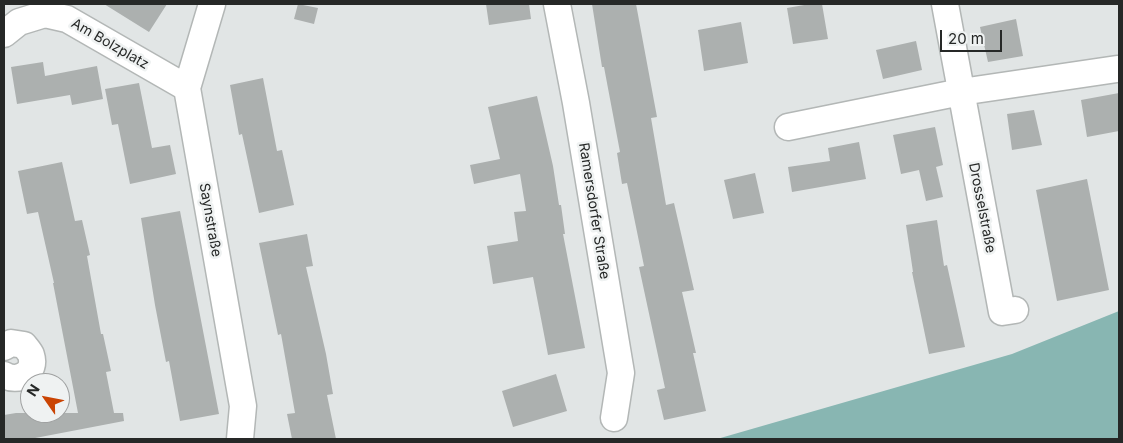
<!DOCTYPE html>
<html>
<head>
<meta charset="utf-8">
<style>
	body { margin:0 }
	#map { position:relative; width:1123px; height:443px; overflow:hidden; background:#e1e5e5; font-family:Inter,sans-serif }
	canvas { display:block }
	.frame { position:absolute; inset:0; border:5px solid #262827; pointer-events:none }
	.north { position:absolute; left:20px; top:373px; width:50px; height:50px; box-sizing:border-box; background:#eff2f2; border:1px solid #9fa1a1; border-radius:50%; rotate:303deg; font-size:14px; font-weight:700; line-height:20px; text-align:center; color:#262827 }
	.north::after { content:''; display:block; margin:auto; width:18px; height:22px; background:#ca4403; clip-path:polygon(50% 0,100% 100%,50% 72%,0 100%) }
	.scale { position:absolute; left:940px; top:30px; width:62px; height:22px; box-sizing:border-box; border:2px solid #262827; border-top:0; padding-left:6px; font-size:15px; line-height:18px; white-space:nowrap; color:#262827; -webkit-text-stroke:4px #eff2f2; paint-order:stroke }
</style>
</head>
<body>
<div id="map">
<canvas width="1123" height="443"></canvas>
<div class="frame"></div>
<div class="north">N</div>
<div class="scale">20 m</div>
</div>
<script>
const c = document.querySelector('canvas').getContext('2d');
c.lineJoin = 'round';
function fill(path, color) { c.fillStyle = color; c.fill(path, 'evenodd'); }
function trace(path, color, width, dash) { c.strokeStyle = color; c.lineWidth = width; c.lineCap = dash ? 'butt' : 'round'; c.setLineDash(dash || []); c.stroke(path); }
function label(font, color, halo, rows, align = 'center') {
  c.font = font + ' Inter,sans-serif'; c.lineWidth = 5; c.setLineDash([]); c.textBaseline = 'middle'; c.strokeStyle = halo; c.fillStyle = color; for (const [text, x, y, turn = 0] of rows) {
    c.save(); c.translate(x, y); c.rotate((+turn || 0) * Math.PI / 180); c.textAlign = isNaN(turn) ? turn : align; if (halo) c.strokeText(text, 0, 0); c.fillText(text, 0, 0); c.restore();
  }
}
fill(new Path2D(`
	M1119,311V439H717L1012,354Z`), '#88b6b2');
fill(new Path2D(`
	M104,4H167L149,32Z
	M298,4L318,8L314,24L294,19Z
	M486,4H529L531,19L489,25Z
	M592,4H636L657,117L651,118L666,205L674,203L694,290L682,292L696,353H693L706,411L664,420L657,390L665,388L639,267L644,266L627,183L622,184L617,153L620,152L604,67H602Z
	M810,4H822L828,39L793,44L787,8Z
	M1016,19L1023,56L988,62L980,27Z
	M741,22L748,63L704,71L698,30Z
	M916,41L922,70L883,79L876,50Z
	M43,62L45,76L97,66L103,99L72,105L70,95L17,104L11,67Z
	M263,78L277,151L282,150L294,205L259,213L242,134L239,135L230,85Z
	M139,83L152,148L170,145L176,174L130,184L118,124L112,125L105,89Z
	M1119,93V131L1087,137L1081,100Z
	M537,96L553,166L559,205H561L565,234H563L585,348L548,355L533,277L493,284L487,246L518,241L514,212L526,211L520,174L474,184L470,165L500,159L488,107Z
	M1034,110L1042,145L1012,150L1007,114Z
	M935,127L943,165L936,167L943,197L926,201L919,170L901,174L893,135Z
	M859,142L866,179L792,192L788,167L830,161L828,148Z
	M62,162L75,221L82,220L90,255L87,256L101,334H103L111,371L106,372L114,413H123L124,421L30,439H4V415L16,413H78L53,283H54L38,212L27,214L18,171Z
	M755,173L764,213L733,219L724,180Z
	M1087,179L1109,290L1057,301L1036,190Z
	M180,211L219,414L180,421L169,361L166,362L155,305L141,218Z
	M937,220L944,266L947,265L965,347L929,354L912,272H913L906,225Z
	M307,234L313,266L306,267L326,354L333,394L327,395L336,439H292L287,414L295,413L281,334L278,335L259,243Z
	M556,374L567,411L513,427L502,391Z`), '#acb0af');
const minor = new Path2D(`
	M212,4L187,88L243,406L240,439
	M557,4L576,103L621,373L614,418
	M945,4L1002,312L1015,310
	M4,34L19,22L45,14L67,19L187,88
	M788,127L961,92L1117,69
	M4,347L11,343L24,345C26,348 30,352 31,355C37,373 18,383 4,375`);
trace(minor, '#b3b7b6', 29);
trace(minor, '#fff', 26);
label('14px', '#262827', '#eff2f2', [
	["Am Bolzplatz",110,44,30],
	["Drosselstraße",982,208,79],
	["Ramersdorfer Straße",594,211,81],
	["Saynstraße",210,220,80]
]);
</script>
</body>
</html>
